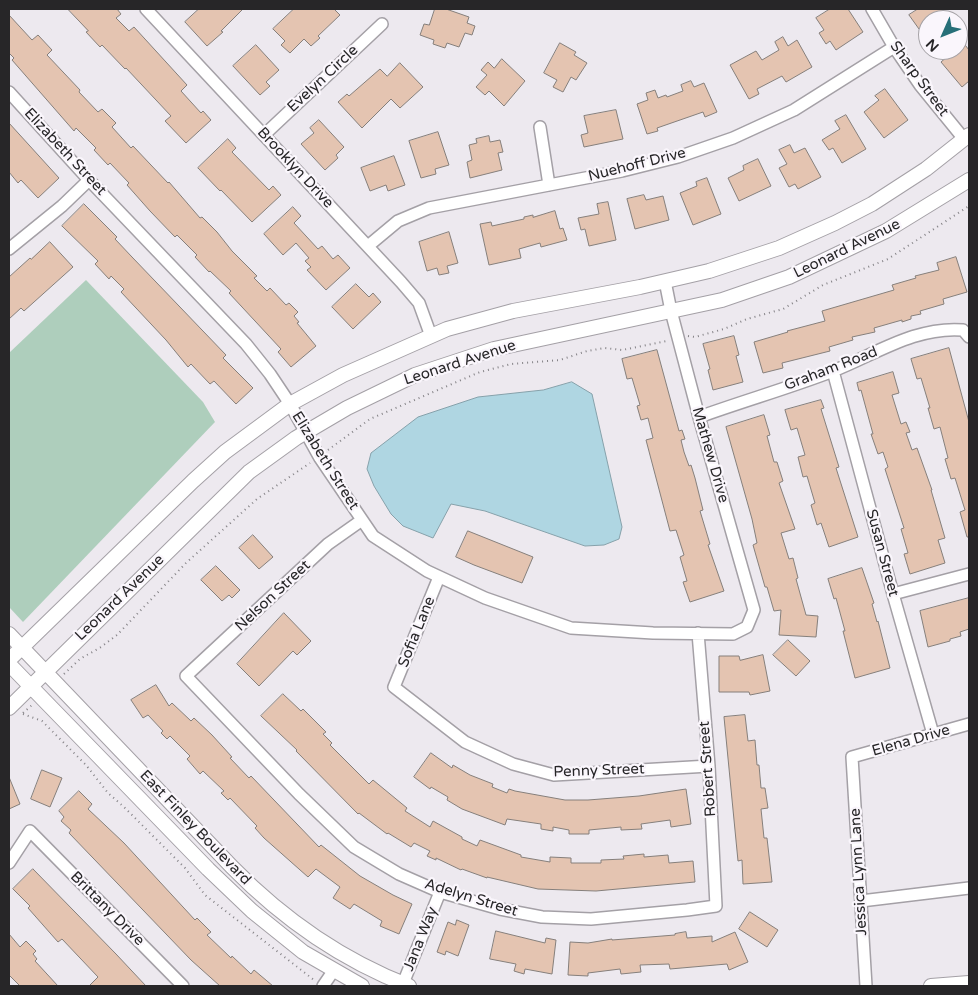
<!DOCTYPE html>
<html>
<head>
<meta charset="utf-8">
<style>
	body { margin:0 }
	#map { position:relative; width:978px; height:995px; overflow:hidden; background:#ede9ef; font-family:"Varela Round",sans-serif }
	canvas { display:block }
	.frame { position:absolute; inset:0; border:10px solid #272628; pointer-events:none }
	.north { position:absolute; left:918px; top:10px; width:50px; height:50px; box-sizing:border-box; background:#faf6fc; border:1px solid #a6a3a7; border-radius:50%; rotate:226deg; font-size:14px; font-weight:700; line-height:20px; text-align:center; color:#272628 }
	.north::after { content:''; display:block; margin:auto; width:18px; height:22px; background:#266f78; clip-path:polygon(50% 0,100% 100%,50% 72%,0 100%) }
</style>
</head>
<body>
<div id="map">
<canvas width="978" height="995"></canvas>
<div class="frame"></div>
<div class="north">N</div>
</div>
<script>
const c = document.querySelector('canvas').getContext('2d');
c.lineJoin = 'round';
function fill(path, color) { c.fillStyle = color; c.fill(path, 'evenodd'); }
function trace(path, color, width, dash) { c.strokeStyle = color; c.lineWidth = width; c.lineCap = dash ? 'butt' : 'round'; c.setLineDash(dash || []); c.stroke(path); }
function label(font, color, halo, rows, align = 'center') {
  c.font = font + ' "Varela Round",sans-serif'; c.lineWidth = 4.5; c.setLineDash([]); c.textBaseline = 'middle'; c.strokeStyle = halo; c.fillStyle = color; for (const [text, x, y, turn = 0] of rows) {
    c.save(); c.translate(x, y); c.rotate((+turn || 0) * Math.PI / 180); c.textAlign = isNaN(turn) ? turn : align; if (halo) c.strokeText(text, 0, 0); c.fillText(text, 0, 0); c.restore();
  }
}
fill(new Path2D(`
	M86,280L203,402L215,422L23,622L9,607V353Z`), '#aecebc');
const water = new Path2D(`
	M572,382L592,394L622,527L619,539L604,545L585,546L485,511L451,504L433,538L403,526L391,514L374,486L367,469L371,453L418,417L478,397L543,390Z`);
fill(water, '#afd6e2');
trace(water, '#86a1aa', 1);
const building = new Path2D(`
	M68,9H117L121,14L116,18L129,31L134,27L187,85L181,91L201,113L203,111L211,120L186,143L165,121L171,116L126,68L125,69L102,45L100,47L86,32L88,31Z
	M199,9H243L221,31L223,32L207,46L185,22Z
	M294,9H334L340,15L318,36L320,38L311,46L304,39L290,53L281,45L285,41L273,29Z
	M435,9H446L469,17L467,23L475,26L472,35L465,33L459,47L447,43L445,48L433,44L434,40L420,35L424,24L429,25Z
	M830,9H848L863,32L836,50L830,41L826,44L819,33L824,30L816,18Z
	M918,9H942L950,20H928V33L923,26L919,29L909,15Z
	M9,15L32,40L38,35L52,50L47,55L80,90L79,92L98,112L102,109L116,123L112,127L131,148L133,146L168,183L169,182L200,218L202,217L217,232L232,251L257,276L254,278L267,291L270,288L286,305L289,303L298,312L294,316L299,322L297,323L316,346L291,367L278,352L281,349L229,293L231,291L210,271L209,272L195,257L197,255L177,235L175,237L150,211L127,185L129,183L110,163L108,165L94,150L96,148L76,128L74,131L12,60L14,58L9,53Z
	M958,36L969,50V81L962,87L941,62L955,50H958Z
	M783,37L788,46L797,40L812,67L786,82L782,76L757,89L759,94L749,99L730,65L756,51L762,60L779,50L775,42Z
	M560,43L576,52L574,55L587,63L576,80L571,77L563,92L553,87L557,80L544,73Z
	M256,45L279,70L266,82L270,86L260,95L233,66Z
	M502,59L525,81L504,106L489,91L485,95L476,87L487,75L481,70L488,62L494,68Z
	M400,63L423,87L400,108L391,99L362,128L338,102L347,94L349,96L380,69L387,76Z
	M691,81L694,87L704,83L717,112L705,117L703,112L657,128L658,131L647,134L637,104L648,100L646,93L655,90L658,98L666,95L667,97L683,91L681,85Z
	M885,89L908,120L884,138L864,112L879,100L875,96Z
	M616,110L623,139L584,147L581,135L588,133L584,116Z
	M846,115L866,149L842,163L833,148L829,150L822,140L840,129L835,121Z
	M319,120L344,147L336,155L338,158L325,170L301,144L314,133L310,128Z
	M9,123L59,178L38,198L21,180L18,183L9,172Z
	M438,132L449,165L435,169L436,174L421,178L409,141Z
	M489,136L490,142L500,140L503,152L498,153L502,170L470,178L467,162L472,160L469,145L477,143L476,139Z
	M228,139L236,148L232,152L269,190L273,186L281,195L252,222L221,190L220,191L198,168Z
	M790,145L794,153L805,148L821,177L798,189L795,184L789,187L779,168L787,164L779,150Z
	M394,156L405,185L388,191L386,185L370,191L361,168Z
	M758,159L771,186L739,201L728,178L744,170L743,166Z
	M707,178L721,214L693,225L680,193L697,186L696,182Z
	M644,195L646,200L663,196L669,220L635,229L627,199Z
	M608,202L616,240L589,246L585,229L581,230L578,218L599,214L597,204Z
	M84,204L117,237L115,239L132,257L226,355L223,358L253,388L236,404L214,381L210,384L191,364L188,367L166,340L121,292L124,289L111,276L109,279L95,264L98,261L62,226Z
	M293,207L301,216L294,223L318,249L322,246L333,259L338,255L350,268L326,290L307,270L311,267L305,261L309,258L296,243L283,255L264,234Z
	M555,211L560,229L563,228L567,240L541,247L540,243L519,249L521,258L489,265L480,224L491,222L492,226L524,219V217L533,215V217Z
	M449,232L458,263L447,266L449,273L439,275L437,268L427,271L419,242Z
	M50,242L73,267L24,311L21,308L9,319V277L30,258L31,259Z
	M956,257L967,292L943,299L944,304L920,311L921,314L911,316V319L902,322V320L874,328L875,332L852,337L853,340L829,347L830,351L782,363L783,368L763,373L754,342L788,332L787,331L825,321L822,311L894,290L892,285L916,278L915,276L939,270L937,263Z
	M356,284L369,297L373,293L381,302L353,329L332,307Z
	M734,336L739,355L736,356L743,382L713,390L708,370L710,369L703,344Z
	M949,348L969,422V537H967L960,512L965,510L955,478L951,479L945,459L948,458L940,427L934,429L928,408H930L921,378L917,379L911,359Z
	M657,350L679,431L682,430L685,439L681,440L684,452L689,466L691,465L695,478L703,510L700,511L710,544L708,545L724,591L690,602L683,582L687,581L680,557L684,555L676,530L670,531L646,440L653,438L648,418L641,420L637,406L640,405L632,378L627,379L622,359Z
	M893,372L899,393L892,395L901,424L906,422L910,432L906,433L912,450L917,448L932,490H931L945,538L938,540L945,563L910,574L904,554L908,553L901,529L904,528L885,469L888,467L883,452L878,454L871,434H873L861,390L859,391L857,383Z
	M821,400L824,408L821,409L839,467L836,468L858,537L829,547L821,523L817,525L811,505L815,503L807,476L803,477L798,457L805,455L797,428L791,430L785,410Z
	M764,415L770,435L767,436L774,462H777L783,481L779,483L795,529L781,533L789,559L793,558L798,578L796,579L806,615L818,616L816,637L779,635L781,610L774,611L767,587H765L753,545L757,543L752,519L726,427Z
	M468,531L533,557L522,583L474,565L456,557Z
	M253,535L273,557L259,569L239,548Z
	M216,566L240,590L232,598L229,595L222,601L201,580Z
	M862,568L874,603L872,604L877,622L878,621L890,668L855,678L843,631H845L836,598L834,599L828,579Z
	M969,598V629L960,632L961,636L950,639V641L928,647L920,611Z
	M284,613L311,641L297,655L293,651L259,686L237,664Z
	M788,640L810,661L796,676L773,655Z
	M763,655L770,691L750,695L749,692H719V656H739L740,660Z
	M156,685L169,706L172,703L191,721L194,718L212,735L232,757L230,758L249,778L251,776L319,847L321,845L360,876L393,895L412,904L399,934L380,926L382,921L354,904L350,909L333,898L340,887L316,869L308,877L264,838L255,828L257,826L230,798L228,800L221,793L224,791L203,771L200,774L187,759L190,756L170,736L167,739L161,733L163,731L148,715L143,718L131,700Z
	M283,694L301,711L303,709L326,732L323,734L332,743L330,745L369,784L373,780L407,808L405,811L430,827L433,821L462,837V839L477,846L480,840L521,855V857L550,862V857L571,858V863H601V860L624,859L623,856L644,854V857L668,855L669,863L693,861L695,882L596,891L538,889L487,877V878L462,869L461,870L436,858V860L427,856L430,851L414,843L411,847L388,833L387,834L359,813L358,814L296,751L297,750L261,716Z
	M745,715L748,741L755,740L757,765H759L761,788H765L768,808L761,809L764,838H767L772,882L743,884L742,860L738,861L724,717Z
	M431,753L452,768L453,765L470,775L493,784L492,787L507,793L509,789L515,791L565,800H588L639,796L686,789L691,824L671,827L670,820L641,824L642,829L621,830V827L589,830V834H569V830L553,827V831L541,829V824L507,819L505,825L462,809L447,800L448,797L431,787L430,789L414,777Z
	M42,770L62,778L50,807L31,799Z
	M9,777L20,804L9,809Z
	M79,791L92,804L88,809L124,843L195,920L197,918L211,932L207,935L231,958L232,956L251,974L254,970L273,986H220L191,960L69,833L71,830L61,821L64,817L59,811Z
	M33,869L116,954L146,986H89L98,977L62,939L58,942L28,908L30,906L13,889Z
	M750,912L778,930L767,947L739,929Z
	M457,920L469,925L458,956L446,951L445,955L437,952L448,922L455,925Z
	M496,931L545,943L546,938L556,940L552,974L525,969L524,974L514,971L516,964L490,959Z
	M686,932L687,938L712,936V942L735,932L748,962L729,970L727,964L670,969L669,964L640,965L641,972L621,974L620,969L588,973V976L568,975L570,942L588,943L612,939V940L675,935V934Z
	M9,934L20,947L26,941L36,951L33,954L37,959L35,961L58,986H20L9,975Z`);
fill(building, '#e4c4b1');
trace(building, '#857f7b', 1);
const minor = new Path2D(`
	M146,9L401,282L419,303L431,336
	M872,9L894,47L920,85L964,139
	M9,92L89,180L246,344L270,374L290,404L320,458L373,536L427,571L485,598L571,628L653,633L733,634L747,627L754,610L699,417L671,311L665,281
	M540,127L549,185
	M264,135L382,24
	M368,246L398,221L429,208L622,171L678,157L733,138L794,110L894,47
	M9,249L62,206L89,180
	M833,371L893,594L933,734
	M699,417C743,401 789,388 833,371C876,354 916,326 963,330L969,337
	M362,520L328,544L186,676L299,794L354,847L399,874L440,892L500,909L542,917L591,919L687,910L716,906L709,766L698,633
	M439,577L394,687L465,742L513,764L554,775L709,766
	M893,594L969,574
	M9,863L30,831L183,986
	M861,901L969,888
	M323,986L334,970
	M402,986L440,892
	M866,986L852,757L969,724`);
const tertiary = new Path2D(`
	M9,634L232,867C282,918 342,960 409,986
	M9,660L193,481L225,452L290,404L343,375L447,329L513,311L640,287L709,271L779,248L835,223L872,204L926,169L969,135
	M9,664L208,869L252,911L303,952L362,986
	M9,708L249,472L296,438L347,408L415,375L494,349L722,300L789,277L886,231L969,180
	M931,986L969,983`);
trace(minor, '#a4a0a6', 14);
trace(tertiary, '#a4a0a6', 16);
trace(new Path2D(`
	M688,336L695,337L724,329L747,319L783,309L823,285L888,259L969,206
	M328,450L370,419L480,372L511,364L560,360L587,351L605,348L622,350L667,341
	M64,674L80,659L101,647L117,635L186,563L257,499L310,463
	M23,713L32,705
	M23,714L42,721L86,765L108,793L124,807L185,868L205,895L314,980`), '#858387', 2, [1, 4]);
trace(minor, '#fff', 11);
trace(tertiary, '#fff', 14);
label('15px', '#272628', '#faf6fc', [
	["Evelyn Circle",323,79,-43],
	["Sharp Street",919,79,54],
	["Elizabeth Street",65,152,47],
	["Nuehoff Drive",637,165,-14],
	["Brooklyn Drive",295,168,47],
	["Leonard Avenue",847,249,-26],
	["Leonard Avenue",460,363,-18],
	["Graham Road",831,369,-21],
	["Mathew Drive",710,455,74],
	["Elizabeth Street",325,461,58],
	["Susan Street",882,553,75],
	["Nelson Street",273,596,-43],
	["Leonard Avenue",120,598,-44],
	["Sofia Lane",417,632,-68],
	["Elena Drive",911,741,-16],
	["Robert Street",708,769,-94],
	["Penny Street",599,771,-2],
	["East Finley Boulevard",195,828,46],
	["Jessica Lynn Lane",859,872,-93],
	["Adelyn Street",471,898,17],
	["Brittany Drive",107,909,45],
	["Jana Way",421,939,-68]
]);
</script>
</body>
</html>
